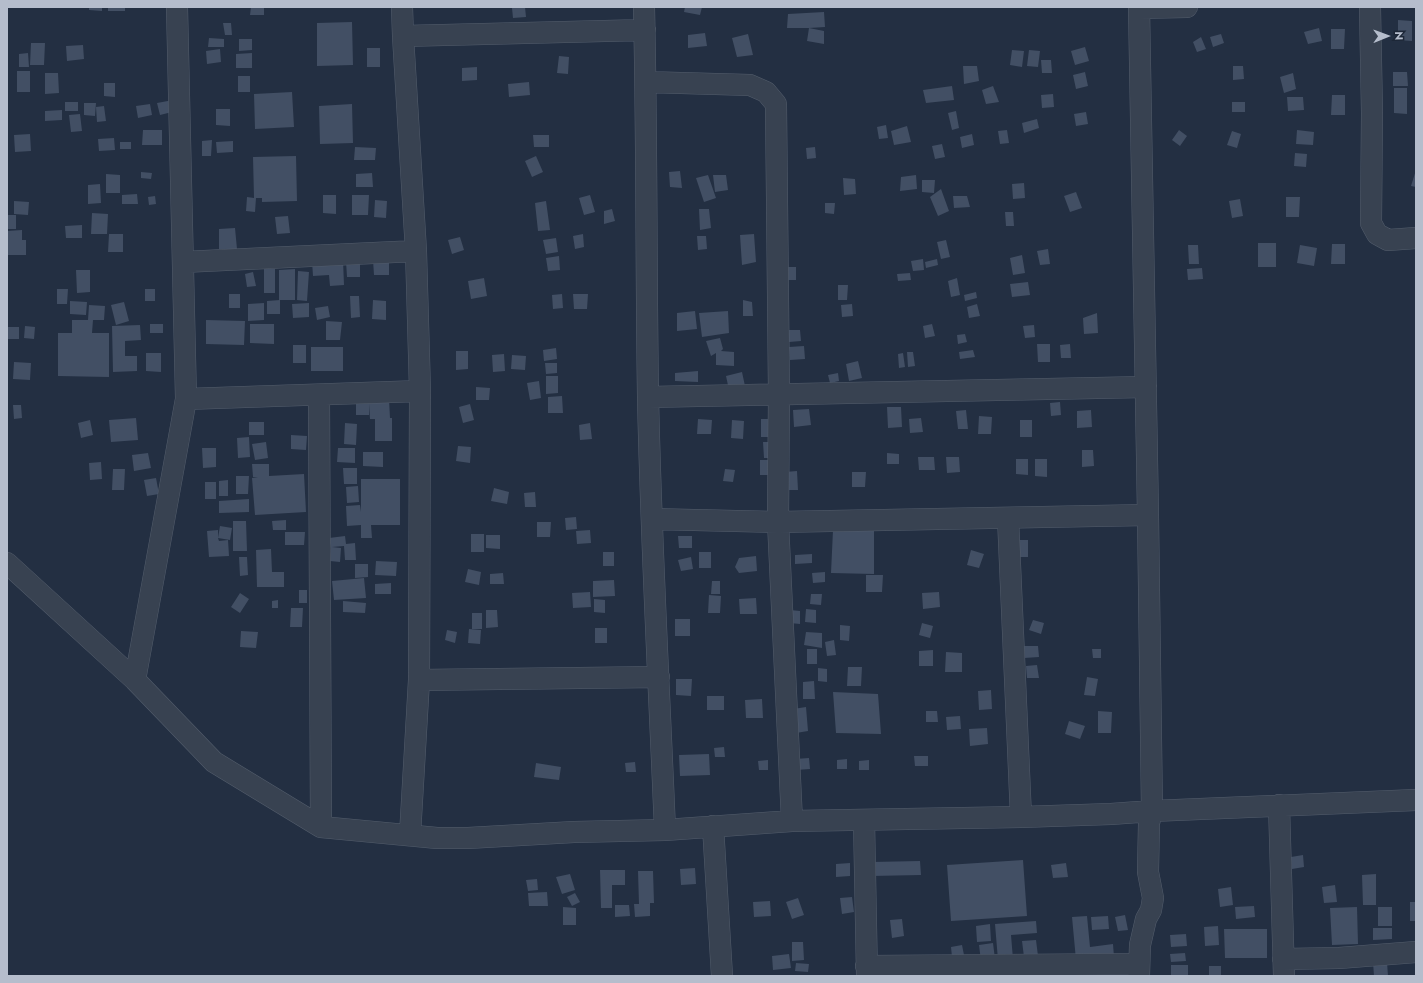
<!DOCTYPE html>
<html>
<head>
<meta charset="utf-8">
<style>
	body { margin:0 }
	#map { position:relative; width:1423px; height:983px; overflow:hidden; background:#232f42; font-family:Jost,sans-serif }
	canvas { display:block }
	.frame { position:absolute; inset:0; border:8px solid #b5bdcc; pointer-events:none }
	.north { position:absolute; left:1367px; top:16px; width:40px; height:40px; -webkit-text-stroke:3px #1d2737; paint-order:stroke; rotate:89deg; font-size:11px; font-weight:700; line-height:16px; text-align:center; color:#b5bdcc }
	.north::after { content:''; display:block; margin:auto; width:14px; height:18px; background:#b5bdcc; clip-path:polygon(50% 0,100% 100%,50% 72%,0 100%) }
</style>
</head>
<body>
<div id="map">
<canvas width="1423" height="983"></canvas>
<div class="frame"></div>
<div class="north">N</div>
</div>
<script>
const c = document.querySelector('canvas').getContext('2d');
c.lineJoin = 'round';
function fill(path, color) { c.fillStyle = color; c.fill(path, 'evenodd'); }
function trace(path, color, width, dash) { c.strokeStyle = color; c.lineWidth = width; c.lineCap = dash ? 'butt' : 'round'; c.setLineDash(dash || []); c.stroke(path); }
fill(new Path2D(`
	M89,7H102V11L89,10Z
	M108,7H125V11H108Z
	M251,7H264V15H250Z
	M516,7H525L526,17L513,18L512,8Z
	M685,7H702L700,15L684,12Z
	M824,12L825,27L809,28L824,31V44L807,41L809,28H787L788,14Z
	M1398,20L1412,21V41L1398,40Z
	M352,22L353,65L317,66V23Z
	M223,23H231L232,35H225Z
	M1319,28L1322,41L1308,44L1304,32Z
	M1331,29H1345L1344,49H1331Z
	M705,33L707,46L688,48V35Z
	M748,34L753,55L737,57L732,38Z
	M1221,34L1224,43L1213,47L1210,37Z
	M1201,37L1206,49L1197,52L1193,42Z
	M209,38L224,39V47H208Z
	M239,39H252V50L239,51Z
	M31,43H45L44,65H30Z
	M83,45L84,59L67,61L66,46Z
	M1085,47L1089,61L1075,65L1071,51Z
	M367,48H380V67H367Z
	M220,49L221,62L207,64L206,51Z
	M1012,50L1024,51L1022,67L1010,65Z
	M1029,50L1040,51L1038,67L1027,66Z
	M28,53L29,67H19V54Z
	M252,53V68H236V54Z
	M559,56L569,57L568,74L557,73Z
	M1041,60H1051L1052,73H1042Z
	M963,66H977L979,81L964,84Z
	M1233,66H1243L1244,79L1233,80Z
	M477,67V80L462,81V68Z
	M17,71H30V92H17Z
	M1085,72L1088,86L1076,89L1073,75Z
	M1393,72H1407L1408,86H1393Z
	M45,73H58L59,93L45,94Z
	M1293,73L1296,89L1284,93L1280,77Z
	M238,76H250V92H238Z
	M529,82L530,95L509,97L508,84Z
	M104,83H115V97L104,96Z
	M952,86L954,100L926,103L923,90Z
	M993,86L999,102L986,104L982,90Z
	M1394,88H1407V114L1394,113V102H1401H1394Z
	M292,92L294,127L255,129L254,94Z
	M1053,94L1054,107L1042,108L1041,95Z
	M1332,95H1345V115H1331Z
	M1287,97H1303L1304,110L1288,111Z
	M173,100L176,111L160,115L157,103Z
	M65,102H78V111H65Z
	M1232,102H1245V112H1232Z
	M84,103H96L95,116L84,115Z
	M150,104L152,115L138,118L136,106Z
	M352,104L353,143L320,144L319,106Z
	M104,106L106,121L97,122L96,107Z
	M216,109H230V126L216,125Z
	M62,110V120L45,121V111Z
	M956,111L959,128L952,130L948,113Z
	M1086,112L1088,124L1076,126L1074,114Z
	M80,114L82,131L71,132L69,115Z
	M1037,119L1039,128L1024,133L1022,123Z
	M886,125L888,138L879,139L877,127Z
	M907,126L911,142L894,145L891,131Z
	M143,130H162V145H142Z
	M1007,130L1009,143L1000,144L998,131Z
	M1179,130L1187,136L1180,146L1172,140Z
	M1297,130L1314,132L1313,145L1296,144Z
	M1232,131L1241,134L1237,148L1227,145Z
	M30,134L31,151L15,152L14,135Z
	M972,134L974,145L962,148L960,137Z
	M533,135H549V147H534Z
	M114,138L115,150L99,151L98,139Z
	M212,140L211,156H202V141Z
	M233,141V152L217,153L216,142Z
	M120,142H131V149H120Z
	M942,144L945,157L935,159L932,146Z
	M355,147L376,148L375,160H354Z
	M815,147L816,158L807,159L806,148Z
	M1295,153L1307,154L1306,167L1294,166Z
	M296,156L297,201L262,202V198H256L255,212L246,211L247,197L254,198L253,157Z
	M536,156L543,172L532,177L525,161Z
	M1416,170V187L1411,186Z
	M680,171L682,188L670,187L669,172Z
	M141,172L152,173L151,179L141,178Z
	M372,173L373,187H356V174Z
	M106,174L120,175V193H106Z
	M708,175L716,198L704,202L696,178Z
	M713,175H726L728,190L715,192Z
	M916,175L917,189L900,191L901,177Z
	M843,178L855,179L856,194L844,195Z
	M922,180H935L934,193L922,192Z
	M1024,183L1025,198L1013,199L1012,184Z
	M100,184L101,203L88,204V185Z
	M941,189L949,211L938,216L930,197Z
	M1076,192L1082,208L1070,212L1064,196Z
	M137,194L138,204H122V195Z
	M323,195H336V214L323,213Z
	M352,195H369L368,215H352Z
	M590,195L595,212L584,215L579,198Z
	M155,196L156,204L149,205L148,197Z
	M953,196H967L970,207L954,208Z
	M1286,197H1300L1299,217H1286Z
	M1240,199L1243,216L1232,218L1229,201Z
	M375,200L387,201L386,218L374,217Z
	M14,201L29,202L28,215L14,214Z
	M546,201L550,230L538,231L535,203Z
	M825,203H835L834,214L825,213Z
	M612,209L615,221L604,224V211Z
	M699,209H709L711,228L700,230Z
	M1005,212H1013L1014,226H1006Z
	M92,213L108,214L107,234H91Z
	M7,215H16V229H7Z
	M288,216L290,233L277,234L275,217Z
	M82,225V238H66L65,226Z
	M235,228L237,249H219V229Z
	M22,230V240H26V255H7V231Z
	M109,234H123V252H108Z
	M583,234L584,247L575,249L573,236Z
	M754,234L756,262L742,265L740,235Z
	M697,236H706L707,249L698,250Z
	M460,237L464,250L452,254L448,240Z
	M556,238L558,252L546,254L543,240Z
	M946,240L950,257L941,259L937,242Z
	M1258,243H1276V267H1258Z
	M1332,244H1345V264H1331Z
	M1188,245H1198L1199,264H1189Z
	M1300,245L1317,248L1314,266L1297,263Z
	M1048,249L1050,264L1040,265L1037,251Z
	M1022,255L1025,273L1013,275L1010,258Z
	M559,256L560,270L548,271L546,258Z
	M389,259V275H374L373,260Z
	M923,259L924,270L913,271L911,261Z
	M937,259L938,265L926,268L925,262Z
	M343,260L344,285L330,286L329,275L313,276L312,261Z
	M346,261H360V277H347Z
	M787,267H796V280H787Z
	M1202,268L1203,279L1188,280L1187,269Z
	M264,269H275V293H264Z
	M295,269V300H279V270Z
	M76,270H90V292L77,293Z
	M298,271L309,272L307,301L297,300Z
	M253,272L256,286L247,287L245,274Z
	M910,273L911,280L898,281L897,274Z
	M484,278L487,296L471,299L468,281Z
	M957,278L960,295L951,297L948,281Z
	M1028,282L1030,295L1012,297L1010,284Z
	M838,285H848L847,300H838Z
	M57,289H68L67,304H57Z
	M145,289H155V301H145Z
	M976,292L977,298L965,301L964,295Z
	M229,294H240V308H229Z
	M562,294L563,308L553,309L552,295Z
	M573,294H588L587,309H574Z
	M350,296H359L360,317L351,318Z
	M280,300V314H267V301Z
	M373,300L386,301V320L372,319Z
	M743,300L752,302L753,316H743Z
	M70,301L87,302L86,315L70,314Z
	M124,302L129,321L116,325L111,305Z
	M264,303V320L248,321V304Z
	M309,303V317L293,318L292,304Z
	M852,304L853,316L842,317L841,305Z
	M977,304L980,316L969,318L967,307Z
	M89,305L105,306L104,320H88Z
	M328,306L330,317L317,320L315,308Z
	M695,311L697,329L677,331V313Z
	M728,311L729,333L702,337L699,313Z
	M1097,313L1098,333L1084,334L1083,318Z
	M72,320H93L92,333H109V377L58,376V333H72Z
	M206,320L245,321L244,345L206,344Z
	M326,321L342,322L340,340H326Z
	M150,324H163V333H150Z
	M250,324H274V344L250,343Z
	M932,324L935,336L925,338L923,326Z
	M140,325L141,340L125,341V356H137V371L113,372L112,326Z
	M1034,325L1035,337L1025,338L1023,326Z
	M25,326L35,327L34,339L24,338Z
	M7,327H19V339H7Z
	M789,330H800L801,341L789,342Z
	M965,334L967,342L958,344L957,335Z
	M720,338L723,349L721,351L734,352V366L716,365V353L711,356L706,341Z
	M1037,344H1050V362H1038Z
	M1070,344L1071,358H1061L1060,345Z
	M293,345H306V363H293Z
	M804,346L805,359L790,360L789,347Z
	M311,347H343V371H311Z
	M556,348L557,359L544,361L543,350Z
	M973,350L975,357L960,359L959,352Z
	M456,351H468V369L456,370Z
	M907,352H913L915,366L908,367Z
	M146,353H161V372L146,371Z
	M903,353L905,367L899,368L898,354Z
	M504,354L505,371L493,372L492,355Z
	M512,355L526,356L525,370L511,369Z
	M858,361L862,378L849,381L846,364Z
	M14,362L31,363L30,380L13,379Z
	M545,363H557V373L546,374Z
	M698,371V382L675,381V373Z
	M742,372L745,386L729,390L726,376Z
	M838,373L839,381L830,383L828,375Z
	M546,376H558V393L546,394Z
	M539,381L541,398L530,400L527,383Z
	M476,387L490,388L489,400H476Z
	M562,396L563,413H548V397Z
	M389,399L390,418H392V441H375V419H370L369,404V415H356V401Z
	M1060,402L1061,415L1051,416L1050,403Z
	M470,404L474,420L463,423L459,407Z
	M13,405H21L22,418L14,419Z
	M887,407H901L902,427L888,428Z
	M809,409L811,425L794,427L793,410Z
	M966,410L968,429H958L956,411Z
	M1091,410L1092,427L1077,428V411Z
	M979,416L992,417L991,434H978Z
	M136,418L138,440L111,442L109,420Z
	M921,418L923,432L910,433L909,419Z
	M698,419L712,420L711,434H697Z
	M761,419H774V437H761Z
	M90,420L93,435L81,438L78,423Z
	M732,420L744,421L743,439L731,438Z
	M1020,420H1032V437H1020Z
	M249,422H264V435H249Z
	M345,423L357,424L356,445L344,444Z
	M590,423L592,439L580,440L579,425Z
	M291,435L307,436L306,450L291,449Z
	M249,437L250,457L238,458L237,438Z
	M266,442L268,458L255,460L252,444Z
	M763,442H775V458H764Z
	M458,446L471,447L470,463L456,461Z
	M202,448H216V467L203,468Z
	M338,448H355V463L337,462Z
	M1082,450H1093L1094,466L1082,467Z
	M363,452H383V467L363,466Z
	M148,453L151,468L134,471L132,455Z
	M887,453L899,454V464H887Z
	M918,457H934L935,470H919Z
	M946,457H959L960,472L947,473Z
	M1016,459H1028V475L1016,474Z
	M1035,459H1047V477L1035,476Z
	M760,460H772V475H760Z
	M101,462L102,479L90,480L89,463Z
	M252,464H269V476L304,474L306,512L255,515L252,478L258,477H253Z
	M343,468H357V484H344Z
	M113,469H125L124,490H112Z
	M725,469L735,470L733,482L723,481Z
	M797,471L798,490H786L785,472Z
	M852,472H866L865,487H852Z
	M236,476H249L248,494H236Z
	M156,478L159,494L147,496L144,480Z
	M361,479H400V525H371L372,538H361V525L347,526L346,506L360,505L361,512Z
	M228,480V496H219V481Z
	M205,482H216V499H205Z
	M358,486L359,502L347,503L346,487Z
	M494,488L509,492L507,504L491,501Z
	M535,492L536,507H525L524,493Z
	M249,499V512L219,513V501Z
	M576,517L577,529L566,530L565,518Z
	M286,520V530H273L272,521Z
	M233,521H246L247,551H233Z
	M537,522H551L550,537H537Z
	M220,526L232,528L230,540L218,538L219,541L228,540L229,556L209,557L207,531L218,530V538Z
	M590,530L591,543L577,544L576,531Z
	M833,530H874V574L831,573Z
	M285,532H305L304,545H285Z
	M471,534H484V552H471Z
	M486,535H500V549L486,548Z
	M345,536L346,544L355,543L356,560H345L344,546L332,547L341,548L340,562L330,561L331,548L329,538Z
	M678,536H692V548H679Z
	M1015,540H1028V557H1015Z
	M271,549L272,572H284V587H257L256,550Z
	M971,550L984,554L979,568L967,565Z
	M603,552H614V566H603Z
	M699,552H711V568H699Z
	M812,554V563L795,564V555Z
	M756,556L757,571L739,573L735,567L739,558Z
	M239,557H247L248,575L240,576Z
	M691,557L693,569L681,571L678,560Z
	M376,561L397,562L396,576L375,575Z
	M355,564H368V577L355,578Z
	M468,569L481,572L479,585L465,582Z
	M825,572V582L813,583L812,573Z
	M503,573L504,584H490V574Z
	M866,575H883L882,592H866Z
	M364,578L366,598L334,600L332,581Z
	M614,580L615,596L593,597V581Z
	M712,581H720V594H711Z
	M391,583V594H375V584Z
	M299,590H307V603H299Z
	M590,592L591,607L573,608L572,593Z
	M939,592L940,607L923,609L922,593Z
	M240,593L249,599L240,613L231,607Z
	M811,594H822L821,605L810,604Z
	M709,595L721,596L720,613H708Z
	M756,598L757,614H740L739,599Z
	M594,599L605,600V613L594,612Z
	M278,600V608H272V601Z
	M343,601L366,603L365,613L343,612Z
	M291,608H303L302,627H290Z
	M806,609L816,610V623L805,622Z
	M486,610H497L498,627L486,628Z
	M790,610L800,611V624L790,623Z
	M472,613H482V629H472Z
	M675,619H690V636H675Z
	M1033,620L1044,623L1041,634L1029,630Z
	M922,623L933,626L930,638L919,635Z
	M840,625L850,626L849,641L840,640Z
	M595,628H607V643H595Z
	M469,629L481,630L480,644L468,643Z
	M447,630L457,632L455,643L445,640Z
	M241,631L258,632L256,648L240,647Z
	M806,632L822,633V648L804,645Z
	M834,640L836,655L827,656L825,642Z
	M1024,646H1038L1039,657L1024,658Z
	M807,649H817V664H807Z
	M1092,649H1101V658H1093Z
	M933,650V666H919V651Z
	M946,652L962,653V672H945Z
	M1037,665L1039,678H1027L1026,666Z
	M848,667H862L861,686H847Z
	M818,668L827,669V682L818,681Z
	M1087,677L1098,679L1095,696L1084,695Z
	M676,679H692L691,696L676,695Z
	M814,681L815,699H803V682Z
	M991,690L992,709L979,710L978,691Z
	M833,692L878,694L881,734L836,733Z
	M707,696H724V710H707Z
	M762,699L763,718H746L745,700Z
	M806,707L808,731L796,733L793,709Z
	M926,711H937L938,722H926Z
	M1098,711L1112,712L1111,733H1098Z
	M960,716L961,729L947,730L946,717Z
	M1069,721L1085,726L1080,739L1065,734Z
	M987,728L988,744L970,746L969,729Z
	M724,747L725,757H715L714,748Z
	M709,754L710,775L680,776L679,755Z
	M914,756H928V766H915Z
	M809,758L810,769L796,770L795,759Z
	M847,759V769H837V760Z
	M768,760V770H759L758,761Z
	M869,760V770H859V761Z
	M635,762L636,772H626L625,763Z
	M536,763L561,767L559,780L534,777Z
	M1303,855L1304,867L1292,869L1291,857Z
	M1023,860L1027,916L951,921L947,865Z
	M920,861L921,875L871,876V862Z
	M850,863V876L836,877V864Z
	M1066,863L1068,877L1053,878L1051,865Z
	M695,868L696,884L681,885L680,869Z
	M600,870H625V885H612V908H601Z
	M638,871H653L654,903H650V916L635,917L634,904H639Z
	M570,874L575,890L562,894L556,877Z
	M1376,874V905H1363L1362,875Z
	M537,879L538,890L528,891L526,880Z
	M1335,885L1337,902L1324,903L1322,887Z
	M1231,887L1233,905L1220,907L1218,889Z
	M547,892L548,906H529L528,893Z
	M575,893L580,902L572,906L567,897Z
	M852,897L854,912L842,914L840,898Z
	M798,898L804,915L792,919L786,902Z
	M770,901L771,916L754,917L753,902Z
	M1410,902H1416V921H1410Z
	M615,905H629L630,916L615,917Z
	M1254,906L1255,917L1236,919L1235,907Z
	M563,907L576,908V925H563Z
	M1357,907L1358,944L1332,945L1330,908Z
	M1378,907H1392V926H1378Z
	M1125,915L1128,930L1118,931L1115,917Z
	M1087,916L1090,947L1113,944L1114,957L1076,960L1072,917Z
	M1108,916L1109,929L1092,930L1091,917Z
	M902,919L904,936L892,938L890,920Z
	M1036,921L1037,933L1011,935L1013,959L998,960L995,924Z
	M990,924L991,941L977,942L976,926Z
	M1218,926L1219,945L1205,946L1204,927Z
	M1373,928H1392V939L1373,940Z
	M1224,929H1267V958H1225Z
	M1186,934L1187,946L1171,947L1170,935Z
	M1036,940L1038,956L1024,957L1022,941Z
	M792,942H803L804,960L792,961Z
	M993,943L995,959L981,961L979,945Z
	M962,945L964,955L952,957L951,947Z
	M1185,953L1186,961L1171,962L1170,954Z
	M789,954L791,968L773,970L772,956Z
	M1373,962H1387L1388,976H1374Z
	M796,963L809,964L808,972L795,971Z
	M1171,965H1188V976H1171Z
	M1209,966H1221V976H1209Z`), '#424f64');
const minor = new Path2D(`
	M402,7L403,36L416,251L420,391L419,680L410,835
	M644,7C647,137 646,266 648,396C651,541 659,685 665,830
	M1139,7L1148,515L1152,811L1149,823L1148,872L1153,898L1151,910L1146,919L1140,945L1139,976
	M1370,7L1372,113L1371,223L1377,234L1388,240L1416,238
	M1139,8L1187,7
	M403,36L645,30
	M646,82L750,85L766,92L776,104L779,394L778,522L792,821
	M183,262L416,251
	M319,395L321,827
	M648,397L1146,387
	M186,399L420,391
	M1008,518L1021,817
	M652,519L778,522L1148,515
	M7,563L135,680L214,762L321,827L437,838H468L574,832L665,830L792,821L1021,817L1111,814L1152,811L1416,800
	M135,680L186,399L177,7
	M419,680L659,677
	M1279,805L1284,976
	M864,820L867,976
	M713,826L722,976
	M1283,959L1339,958L1416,952
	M866,966L1139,964`);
trace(minor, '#535d6c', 22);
trace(minor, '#384251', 21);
</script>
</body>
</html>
